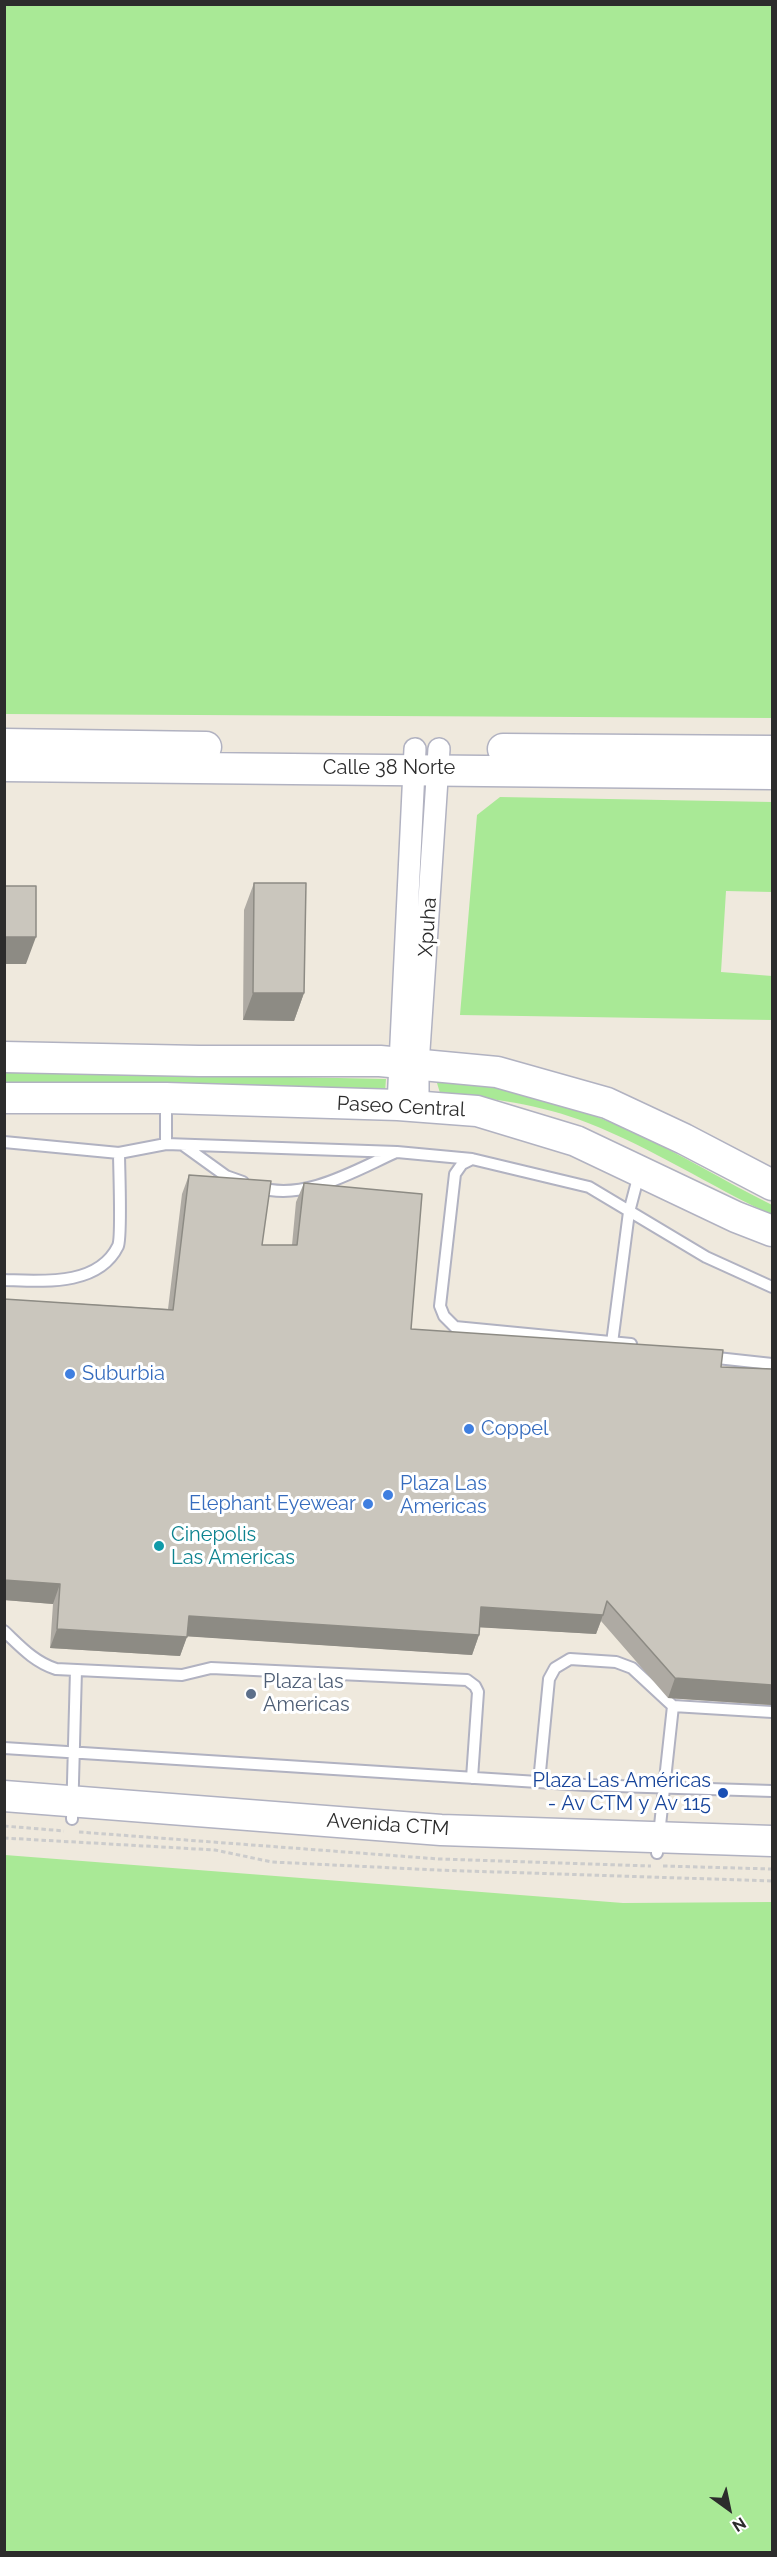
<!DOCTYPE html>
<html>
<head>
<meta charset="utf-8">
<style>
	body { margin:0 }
	#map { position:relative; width:777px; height:2557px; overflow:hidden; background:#efe9dd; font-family:Raleway,sans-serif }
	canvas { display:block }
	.frame { position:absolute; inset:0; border:6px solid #2c2c2c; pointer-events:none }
	.north { position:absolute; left:699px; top:2479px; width:60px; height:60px; -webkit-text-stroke:4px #fff; paint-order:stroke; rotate:147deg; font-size:16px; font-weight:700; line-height:24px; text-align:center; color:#2c2c2c }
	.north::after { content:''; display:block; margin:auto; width:21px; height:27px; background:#2c2c2c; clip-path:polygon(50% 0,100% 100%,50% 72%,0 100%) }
</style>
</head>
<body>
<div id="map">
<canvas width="777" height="2557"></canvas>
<div class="frame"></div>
<div class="north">N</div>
</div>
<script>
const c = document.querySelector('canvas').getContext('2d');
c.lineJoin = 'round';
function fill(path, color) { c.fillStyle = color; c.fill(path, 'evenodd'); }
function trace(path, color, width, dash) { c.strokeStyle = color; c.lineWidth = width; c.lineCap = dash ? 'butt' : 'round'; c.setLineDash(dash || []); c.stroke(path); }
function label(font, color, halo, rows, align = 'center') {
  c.font = font + ' Raleway,sans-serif'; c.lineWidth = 6; c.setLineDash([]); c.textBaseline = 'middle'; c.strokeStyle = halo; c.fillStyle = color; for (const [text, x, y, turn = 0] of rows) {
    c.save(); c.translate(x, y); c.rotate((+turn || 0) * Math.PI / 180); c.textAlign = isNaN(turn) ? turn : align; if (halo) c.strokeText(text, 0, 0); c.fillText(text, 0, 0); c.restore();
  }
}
fill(new Path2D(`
	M5,4L772,5V718L5,714Z
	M500,797L772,802V892L726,891L721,972L772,976V1020L460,1015L477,815Z
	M5,1071L386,1079L385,1092L5,1084Z
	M442,1080C505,1084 573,1105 631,1131C679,1153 724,1181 772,1205V1215C710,1186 652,1148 588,1123C540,1104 490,1098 440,1093L437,1083Z
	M5,1855L623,1903L772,1902V2552H5Z`), '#a9e996');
const lane = new Path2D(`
	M166,1099V1144
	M4,1142L119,1153C119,1168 122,1237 118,1246C98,1287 41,1281 4,1280
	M183,1145L226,1176L243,1182
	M119,1153L166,1144L397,1152L472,1159
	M258,1187C303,1202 354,1171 394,1153
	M612,1343L629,1212L639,1174
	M631,1344L455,1327L444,1316L440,1306L455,1174L462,1164L472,1159L589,1187L706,1257L772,1287
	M708,1357L772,1364
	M4,1631C20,1646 34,1662 56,1669L182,1675L211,1668L467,1680L475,1686L478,1692L472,1778
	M4,1748L585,1785L772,1791
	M539,1782L549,1679L555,1668L570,1659L616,1662L632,1668L673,1706L772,1712
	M72,1819L76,1670
	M657,1853L673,1706`);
const street = new Path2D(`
	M398,1105L415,749
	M418,1105V1065L439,749`);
const secondary = new Path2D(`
	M4,744L206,747
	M503,749L772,751
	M4,766L772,774
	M4,1057L199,1061H380L497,1072L607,1103L684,1139L772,1185
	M4,1098H166L398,1105L477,1111L576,1141L736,1217L772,1231
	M4,1796L441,1830L772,1841`);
trace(lane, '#b1b2c1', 14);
trace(street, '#b1b2c1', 24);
trace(secondary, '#b1b2c1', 33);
trace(new Path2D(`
	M4,1826L64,1831
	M79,1832L439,1859L651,1866
	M4,1838L215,1850L272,1862L437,1870L772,1881
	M663,1866L772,1869`), '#ccc', 3, [4.5, 3]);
trace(lane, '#fff', 10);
trace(street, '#fff', 21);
trace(secondary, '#fff', 30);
fill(new Path2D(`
	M254,883L304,993L294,1021L243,1020L244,910Z
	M189,1175L262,1245H292L296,1202L304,1183L411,1329L721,1367L772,1369V1705L668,1698L601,1621L596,1634L479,1627V1635L472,1655L187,1636L180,1656L50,1648L53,1604L4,1600V1299L168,1309L182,1194Z`), '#aeaaa3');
fill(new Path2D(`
	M4,937H36L26,964H4Z
	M253,993H304L294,1021L243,1020Z
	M4,1580L60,1584L53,1604L4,1600Z
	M481,1607L603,1615L596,1634L474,1627Z
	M189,1616L479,1635L472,1655L182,1636Z
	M57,1629L187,1637L180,1656L50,1648Z
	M675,1678L772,1685V1705L668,1698Z`), '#8d8b84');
const building = new Path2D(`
	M254,883H306L304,993H253Z
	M4,886H36V937H4Z
	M189,1175L271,1181L262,1245H297L304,1183L422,1194L411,1329L723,1350L721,1367L772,1369V1685L675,1678L607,1601L603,1615L481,1607L479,1635L189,1616L187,1637L57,1629L60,1584L4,1580V1299L173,1310Z`);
fill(building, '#cac6bd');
trace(building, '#8d8b84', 1.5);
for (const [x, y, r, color] of [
	[70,1374,6,"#3f7fe0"],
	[469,1429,6,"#3f7fe0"],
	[388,1495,6,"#3f7fe0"],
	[368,1504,6,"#3f7fe0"],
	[159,1546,6,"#0f9aa8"],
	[251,1694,6,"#5c6f8a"],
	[723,1793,6,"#1a4fb4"]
]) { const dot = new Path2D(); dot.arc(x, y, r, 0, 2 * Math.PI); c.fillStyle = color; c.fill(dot); trace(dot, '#fff', 2); }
label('20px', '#2c2c2c', '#fff', [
	["Calle 38 Norte",389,768],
	["Xpuha",428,927,-86],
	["Paseo Central",401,1107,3],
	["Avenida CTM",388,1825,4]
]);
label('20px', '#366cbe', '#fff', [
	["Suburbia",82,1374],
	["Coppel",481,1429],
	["Plaza Las",400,1484],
	["Americas",400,1507],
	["Elephant Eyewear",356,1504,"right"]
], 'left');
label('20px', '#0d838f', '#fff', [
	["Cinepolis",171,1535],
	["Las Americas",171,1558]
], 'left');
label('20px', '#4e5e75', '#fff', [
	["Plaza las",263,1682],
	["Americas",263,1705]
], 'left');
label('20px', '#164399', '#fff', [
	["Plaza Las Américas",711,1781],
	["- Av CTM y Av 115",711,1804]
], 'right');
</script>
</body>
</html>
